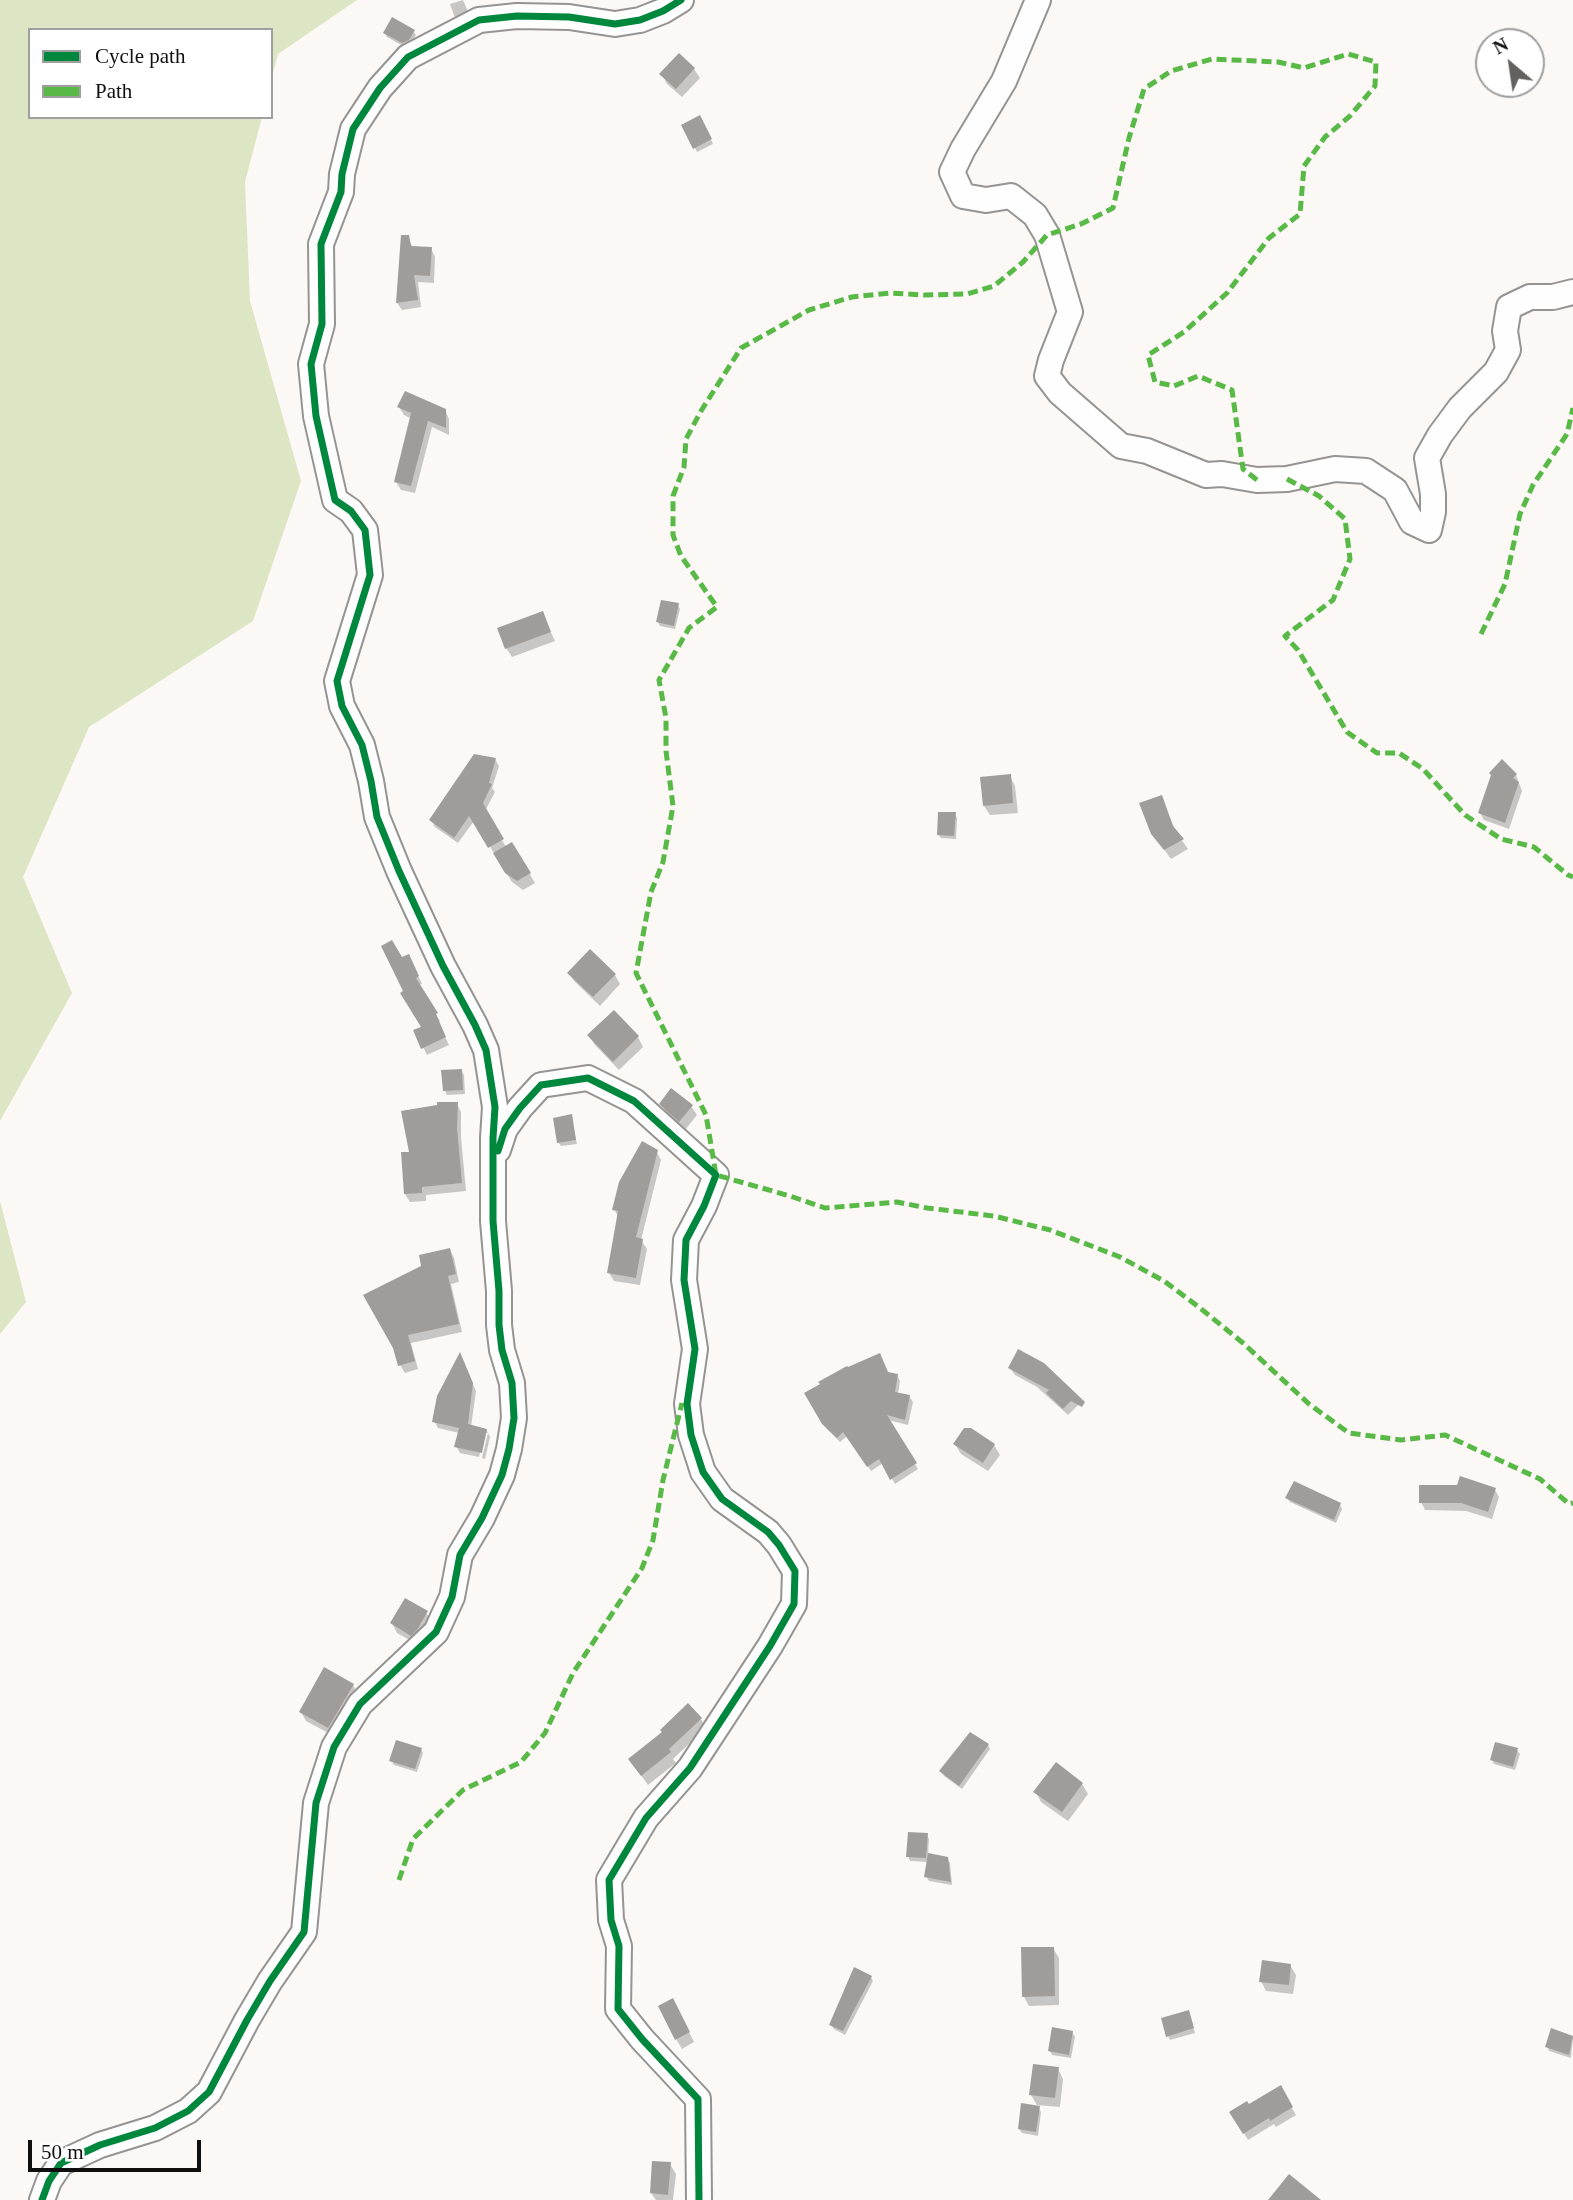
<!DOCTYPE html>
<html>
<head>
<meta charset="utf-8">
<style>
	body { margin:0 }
	#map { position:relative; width:1573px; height:2200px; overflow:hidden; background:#fbf8f5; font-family:Georgia,serif }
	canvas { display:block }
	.legend { position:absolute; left:28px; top:28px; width:245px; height:91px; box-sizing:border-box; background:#fff; border:2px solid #9f9f9f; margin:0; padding:9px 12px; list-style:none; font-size:21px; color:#0f0f0f }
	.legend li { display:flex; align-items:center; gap:14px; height:35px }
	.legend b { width:35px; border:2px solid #9f9f9f }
	.north { position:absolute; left:1475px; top:28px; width:70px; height:70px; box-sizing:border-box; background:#fff; border:2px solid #9f9f9f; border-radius:50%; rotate:331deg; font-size:19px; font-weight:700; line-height:28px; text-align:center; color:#0f0f0f }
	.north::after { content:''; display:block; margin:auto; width:24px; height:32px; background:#626160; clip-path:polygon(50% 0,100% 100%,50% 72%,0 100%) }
	.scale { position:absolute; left:28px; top:2140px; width:173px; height:32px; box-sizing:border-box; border:4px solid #0f0f0f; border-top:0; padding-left:9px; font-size:21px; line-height:24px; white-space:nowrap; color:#0f0f0f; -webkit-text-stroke:5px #fff; paint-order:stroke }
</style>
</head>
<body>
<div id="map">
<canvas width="1573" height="2200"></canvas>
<ul class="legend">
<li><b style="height:9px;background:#00873e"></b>Cycle path</li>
<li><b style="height:9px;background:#58b947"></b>Path</li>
</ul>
<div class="north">N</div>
<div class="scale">50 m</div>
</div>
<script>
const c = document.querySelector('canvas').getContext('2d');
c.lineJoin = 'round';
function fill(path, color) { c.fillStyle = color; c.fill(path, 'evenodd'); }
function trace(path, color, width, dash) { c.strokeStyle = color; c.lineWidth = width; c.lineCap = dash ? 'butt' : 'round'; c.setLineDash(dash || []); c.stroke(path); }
fill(new Path2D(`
	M0,0H357L278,54L271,80V30H30V117H262L245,182L250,301L301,481L253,621L89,727L23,877L72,993L0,1121Z
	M0,1201L26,1302L0,1334Z`), '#dce6c4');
fill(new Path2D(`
	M463,0L469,14L456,21L450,4Z
	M413,31L416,35L411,44L405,47L387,37L385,33Z
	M694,69L700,78L682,97L667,84L662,74Z
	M700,117L713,144L697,152L684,126Z
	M408,237L413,248L431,249L435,257L434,283L418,282L421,307L402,310L397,303Z
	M399,407L445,410L449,419V435L432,427L415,493L401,490L396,482L412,419L404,415Z
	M678,605L680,609L675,629L660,626L658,622Z
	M542,613L555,641L512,657L506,648Z
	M495,759L499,766L492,788L495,792L485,811L506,847L512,844L535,883L523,890L512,882L474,821L458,843L435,827L431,820Z
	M1502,762L1516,775L1522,791L1509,829L1484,820L1480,813Z
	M1010,776L1015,786L1018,813L990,815L984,806Z
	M1161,797L1176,832L1188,849L1171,859L1152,833Z
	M955,814L957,818L956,839L941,838L938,834Z
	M402,959L412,963L422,984L418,985L440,1021L438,1022L449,1045L427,1055L415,1031L423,1028L405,992Z
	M569,973L615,975L620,984L600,1006L575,982Z
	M614,1012L638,1037L643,1047L619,1070L595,1045L589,1036Z
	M461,1071L464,1075L465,1094L447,1095L445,1091L443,1072Z
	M457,1104L461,1112V1137L466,1191L426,1195V1201L410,1202L405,1194L411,1154Z
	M661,1104L691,1106L697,1115L685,1130L667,1113Z
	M571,1116L577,1144L561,1146L558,1142Z
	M656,1151L661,1160L641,1240L647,1249L640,1285L614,1281L609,1273L619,1218L614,1209Z
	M450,1250L454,1258L459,1282L451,1284L462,1332L411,1343L418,1369L405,1373L400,1365L423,1267Z
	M463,1361L476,1391L471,1427L486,1430L488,1433H485L479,1457L460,1453L456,1446L459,1433L438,1428L434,1421Z
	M1010,1368L1080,1403L1068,1415L1037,1387L1015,1375Z
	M888,1374L897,1375L900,1381L898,1394L909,1396L913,1402L908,1425L888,1420L918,1469L895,1484L883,1463L871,1471L847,1436L840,1442L827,1429L806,1394Z
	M488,1433L490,1437L485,1459L482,1458Z
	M955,1444L994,1445L1000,1455L988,1471L961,1454Z
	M1495,1490L1499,1497L1492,1519L1466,1511L1425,1510L1421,1502Z
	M1287,1498L1340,1505L1342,1509L1336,1523L1290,1502Z
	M426,1613L432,1622L417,1644L397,1633L392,1623Z
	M353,1685L358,1695L334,1736L306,1721L301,1712Z
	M701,1719L706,1728L673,1759L676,1763L648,1785L630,1760Z
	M988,1745L990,1749L962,1789L944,1776L941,1771Z
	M421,1749L423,1753L417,1772L394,1765L391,1760Z
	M1517,1750L1520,1754L1515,1770L1494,1764L1492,1760Z
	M1082,1784L1088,1794L1068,1821L1041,1802L1036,1792Z
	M926,1835L929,1839L928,1855L947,1858L950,1863L952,1885L929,1881L926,1876L929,1862L910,1861L908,1856Z
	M1053,1948L1059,1958V2005L1029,2006L1024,1997Z
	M1290,1965L1296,1975L1293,1994L1266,1991L1261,1981Z
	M871,1977L873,1981L845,2035L834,2029L831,2025Z
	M678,2010L694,2042L682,2049L676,2039Z
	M1190,2016L1195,2033L1170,2040L1168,2036Z
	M1552,2031L1573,2037L1571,2058L1549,2051L1547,2046Z
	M1072,2032L1075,2037L1071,2058L1052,2055L1050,2051Z
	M1058,2069L1063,2079L1060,2107L1037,2105L1041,2112L1038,2136L1022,2133L1019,2129L1038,2107L1031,2095Z
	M1280,2088L1296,2115L1276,2127L1274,2124L1248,2140L1232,2113L1248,2107Z
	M670,2164L676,2174L673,2200H656L651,2193Z`), '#0003');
fill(new Path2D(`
	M392,17L415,30L409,40L402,43L383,33Z
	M679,53L695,68L676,89L659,74Z
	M700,115L712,139L693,149L681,125Z
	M401,235H409L411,246L432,247L430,276L414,275L418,300L396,303Z
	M405,391L446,409V428L428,421L411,486L394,482L411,413L397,407Z
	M661,600L679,603L674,626L656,622Z
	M543,611L551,632L505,649L497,628Z
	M474,754L496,758L489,783L492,784L483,803L504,839L488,848L469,816L454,838L429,820Z
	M1502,759L1517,774L1513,778L1519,782L1505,823L1478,813L1491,775L1489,773Z
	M1011,774L1013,803L983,806L980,777Z
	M1162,795L1173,826L1184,839L1164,850L1151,834L1139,803Z
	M938,812H956L954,836L937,835Z
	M512,842L531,873L517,881L505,873L493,853Z
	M392,940L402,957L409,954L419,976L416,978L438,1013L436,1014L446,1037L421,1049L413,1030L421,1027L400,993L403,991L381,946Z
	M590,949L616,974L593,997L567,973Z
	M614,1010L639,1036L613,1062L587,1035Z
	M462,1069L463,1090L443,1091L441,1070Z
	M671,1088L693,1105L679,1122L659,1104Z
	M437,1102H458L457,1128L462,1183L422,1187V1193L404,1194L401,1152H409L401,1111L437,1105Z
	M572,1114L576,1140L557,1143L553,1118Z
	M642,1141L658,1150L636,1237L643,1239L636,1278L607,1273L618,1211L612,1210L619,1182Z
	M450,1248L456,1274L448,1276L459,1324L408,1335L415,1361L398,1366L393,1348L363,1295L421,1266L419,1255Z
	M1018,1349L1044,1363L1085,1402L1082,1407L1071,1401L1063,1409L1046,1393L1049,1390L1008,1368Z
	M460,1352L473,1383L468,1424L487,1429L482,1453L454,1447L459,1428L432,1422L437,1396Z
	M880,1353L888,1372L898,1374L895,1392L910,1395L905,1420L887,1415L917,1463L890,1480L879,1459L867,1467L843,1432L837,1438L822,1424L804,1393L820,1384L818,1382L847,1366L848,1367Z
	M964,1428H971L995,1444L983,1463L953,1444Z
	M1460,1476L1496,1488L1488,1512L1461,1503H1419V1485H1457Z
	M1294,1481L1341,1503L1334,1520L1285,1498Z
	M405,1598L428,1611L417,1630L411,1636L390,1623Z
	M324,1667L354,1684L328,1728L299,1712Z
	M688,1703L702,1718L669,1749L671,1752L641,1776L628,1759L662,1732L660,1730Z
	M970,1732L989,1744L959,1786L939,1771Z
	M396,1740L422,1748L415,1769L389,1761Z
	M1495,1742L1518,1748L1513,1767L1490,1760Z
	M1056,1762L1083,1783L1062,1812L1033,1792Z
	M908,1832L928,1833L926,1858L906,1857Z
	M928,1853L948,1857L951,1882L924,1877Z
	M1021,1947H1054L1055,1996L1022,1997Z
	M1262,1960L1291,1964L1289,1985L1259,1982Z
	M854,1967L872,1976L843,2031L829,2025Z
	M673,1998L690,2032L675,2040L658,2006Z
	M1189,2010L1194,2028L1166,2037L1161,2018Z
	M1052,2027L1073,2031L1069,2055L1048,2051Z
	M1551,2028L1573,2036L1569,2055L1545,2047Z
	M1033,2064L1059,2067L1055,2098L1029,2095Z
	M1281,2085L1293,2107L1270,2121L1269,2118L1243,2134L1229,2112L1247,2101L1249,2104Z
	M1021,2103L1040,2106L1036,2132L1018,2129Z
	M652,2161L671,2162L668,2195L650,2193Z
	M1289,2174L1321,2200H1268Z`), '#9f9c9a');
const minor = new Path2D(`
	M1038,0L1004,81L963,149L952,172L963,196L986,200L1011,196L1035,215L1047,235L1070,312L1051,360L1047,376L1060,393L1121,446L1147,451L1206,475L1222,474L1257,480L1287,479L1335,469L1366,471L1395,490L1412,522L1429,530L1433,512V494L1427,458L1440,435L1460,408L1496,372L1508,350L1505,331L1509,307L1530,297H1553L1573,292
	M498,1150L505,1129L520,1108L541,1085L588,1078L634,1101L716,1175L704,1206L686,1240L684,1280L695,1349L687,1404L691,1435L703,1472L722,1499L768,1532L779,1545L795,1571L794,1604L770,1646L690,1768L646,1818L609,1880L611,1920L619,1946L618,2009L642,2039L698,2099L699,2200
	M42,2200L49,2181L61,2163L100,2145L155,2128L188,2111L209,2092L247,2020L270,1981L304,1932L316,1803L334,1747L360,1704L436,1632L452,1597L460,1555L482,1518L502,1475L509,1449L514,1418L512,1383L502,1350L499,1325V1291L493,1221V1138L495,1107L486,1050L475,1025L443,966L399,871L377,817L371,781L362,745L342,706L337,681L370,575L365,530L351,511L335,500L316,416L311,364L322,324L321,244L341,192L342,174L353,129L380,88L408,57L479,20L517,16L569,17L615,24L640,20L663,11L681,0`);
trace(minor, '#959493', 28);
trace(minor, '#fefefe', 24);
trace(new Path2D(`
	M1287,479L1319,496L1345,519L1350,559L1333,600L1285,636L1298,650L1347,732L1377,753H1399L1423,769L1465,815L1501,839L1534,847L1568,875L1573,877
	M1257,480L1243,469L1232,390L1198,376L1174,386L1155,382L1148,355L1184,332L1227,293L1269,238L1300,214L1304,166L1325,137L1350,116L1375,86L1376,62L1348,54L1304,68L1278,62L1212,59L1171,71L1144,89L1129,138L1113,208L1081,224L1047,235L1023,262L994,286L967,294L924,295L890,293L852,297L809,310L741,348L701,411L686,439L684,467L673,496V535L681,556L717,607L689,628L659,680L666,718V751L673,806L663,862L651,892L636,973L706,1115L716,1175L790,1196L825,1208L897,1202L927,1208L994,1216L1050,1230L1120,1257L1164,1281L1200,1308L1243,1343L1309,1404L1349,1433L1401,1440L1445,1435L1540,1479L1569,1504L1573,1503
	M1481,634L1505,584L1520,514L1533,485L1567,434L1573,408
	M399,1880L413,1839L463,1790L521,1762L545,1733L573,1673L642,1568L653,1540L663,1480L682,1403`), '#58b947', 5, [10, 5]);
trace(new Path2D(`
	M498,1151L505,1129L520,1108L541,1085L588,1078L634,1101L716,1175L704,1206L686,1240L684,1280L695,1349L687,1404L691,1435L703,1472L722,1499L768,1532L779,1545L795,1571L794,1604L770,1646L690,1768L646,1818L609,1880L611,1920L619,1946L618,2009L642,2039L698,2099L699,2200
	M42,2200L49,2181L61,2163L100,2145L155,2128L188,2111L209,2092L247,2020L270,1981L304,1932L316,1803L334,1747L360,1704L436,1632L452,1597L460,1555L482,1518L502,1475L509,1449L514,1418L512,1383L502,1350L499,1325V1291L493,1221V1138L495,1107L486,1050L475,1025L443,966L399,871L377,817L371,781L362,745L342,706L337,681L370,575L365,530L351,511L335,500L316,416L311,364L322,324L321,244L341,192L342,174L353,129L380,88L408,57L479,20L517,16L569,17L615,24L640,20L663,11L681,0`), '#00873e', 7);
</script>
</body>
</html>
